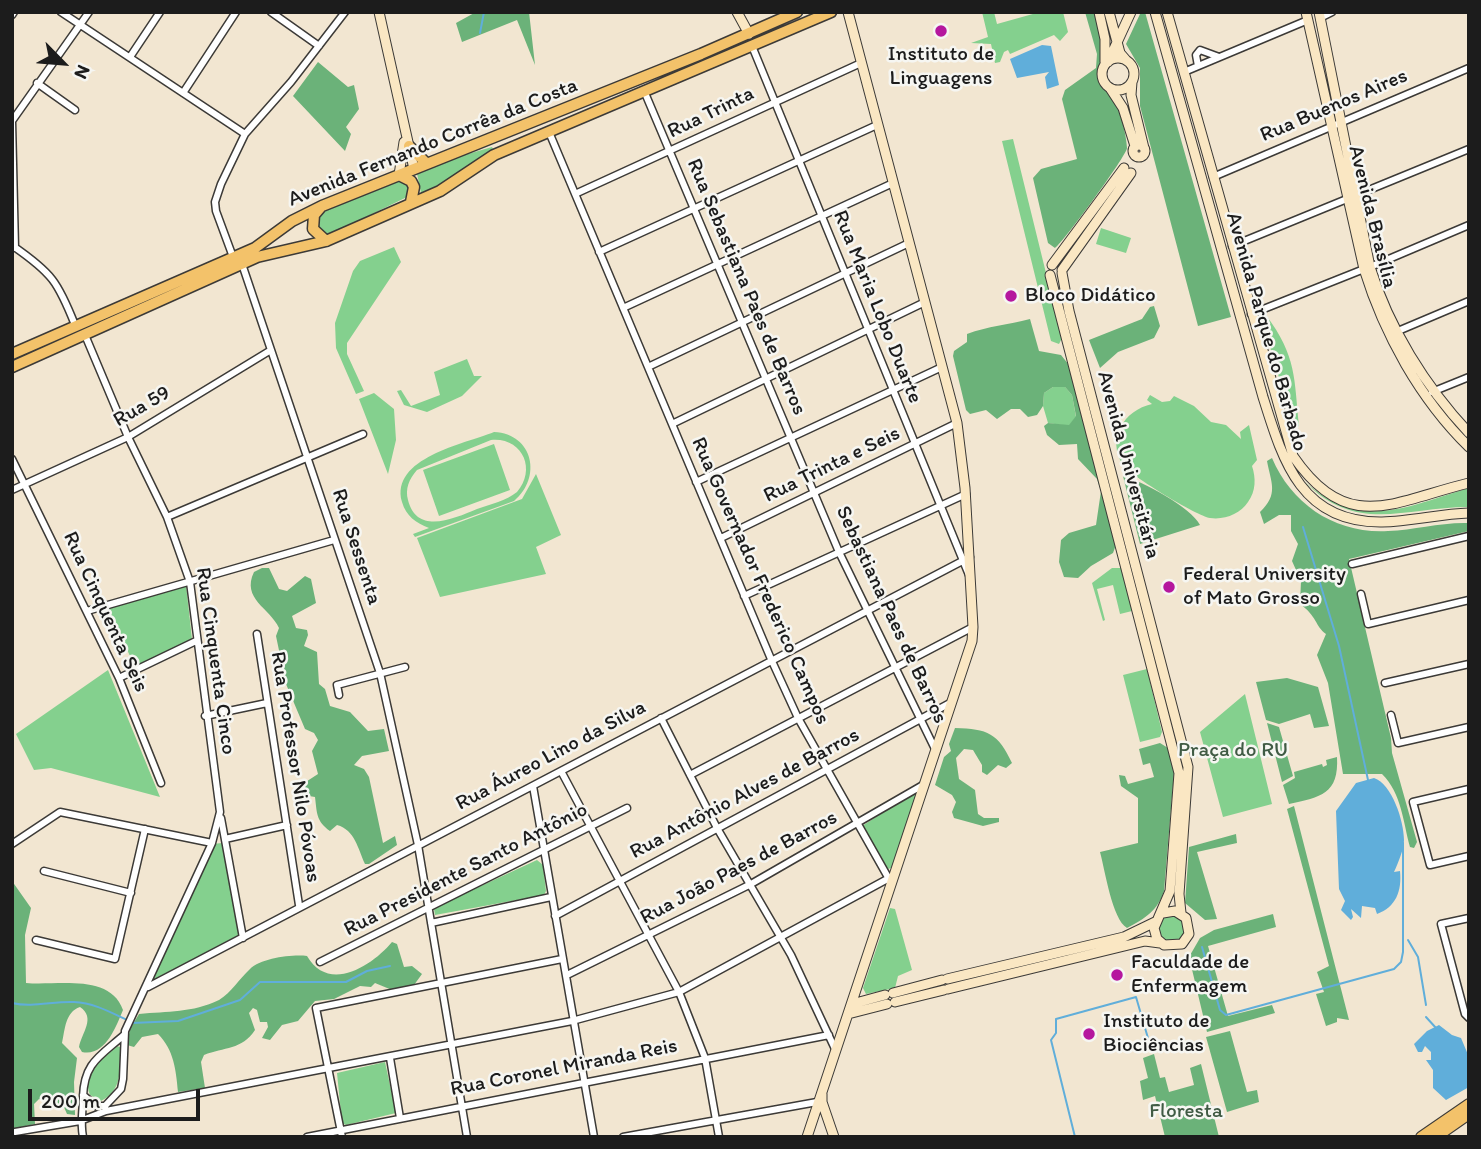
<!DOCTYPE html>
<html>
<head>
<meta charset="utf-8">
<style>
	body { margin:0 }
	#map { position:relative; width:1481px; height:1149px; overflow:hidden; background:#f2e6d1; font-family:Itim,sans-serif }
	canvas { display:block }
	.frame { position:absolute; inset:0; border:14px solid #1c1c1c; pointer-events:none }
	.north { position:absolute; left:28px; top:28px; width:70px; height:70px; -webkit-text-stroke:5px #f6f6f2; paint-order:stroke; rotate:115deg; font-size:19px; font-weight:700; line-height:28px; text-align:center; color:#1c1c1c }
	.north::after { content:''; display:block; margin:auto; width:24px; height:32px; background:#1c1c1c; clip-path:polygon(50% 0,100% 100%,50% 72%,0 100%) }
	.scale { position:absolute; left:28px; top:1089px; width:172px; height:32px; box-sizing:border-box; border:4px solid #1c1c1c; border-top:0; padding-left:9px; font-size:21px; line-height:24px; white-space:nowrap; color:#1c1c1c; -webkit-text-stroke:5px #f6f6f2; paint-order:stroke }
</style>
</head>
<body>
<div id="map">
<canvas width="1481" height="1149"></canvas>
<div class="frame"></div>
<div class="north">N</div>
<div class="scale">200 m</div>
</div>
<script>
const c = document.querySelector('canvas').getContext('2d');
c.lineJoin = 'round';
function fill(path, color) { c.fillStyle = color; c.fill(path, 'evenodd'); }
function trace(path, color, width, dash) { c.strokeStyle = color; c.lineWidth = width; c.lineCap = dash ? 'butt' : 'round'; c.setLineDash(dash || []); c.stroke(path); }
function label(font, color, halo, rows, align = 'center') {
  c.font = font + ' Itim,sans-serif'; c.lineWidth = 5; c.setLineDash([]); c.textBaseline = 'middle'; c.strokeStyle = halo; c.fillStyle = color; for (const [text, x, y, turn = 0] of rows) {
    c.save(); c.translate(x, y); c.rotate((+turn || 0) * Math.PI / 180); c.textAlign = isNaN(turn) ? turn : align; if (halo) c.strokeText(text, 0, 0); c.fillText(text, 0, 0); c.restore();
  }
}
fill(new Path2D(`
	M982,12H994L997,24L1040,12H1063L1068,32L1060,41L1054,35L1010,54L1008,50L1004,52L1000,62L995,63L991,44L971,43L988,37Z
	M1013,139L1062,338L1059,344L1051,341L1002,141Z
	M492,147L494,151L446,182L421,193L416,169Z
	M398,178L410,184L407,197L327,236L323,235L314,220L317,215Z
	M1101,228L1131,238L1126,253L1096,244Z
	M394,247L401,262L347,343V354L364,391L356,394L336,348L335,323L353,271L360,261Z
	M1266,315C1297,357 1294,378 1299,426L1294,429L1261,316Z
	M467,359L474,376H482L462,396L427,412L404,405L397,391L401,390L411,406L440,395L434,372Z
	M1053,387H1065L1072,395L1076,417L1069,426L1048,423L1043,406L1044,393Z
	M374,393L394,409L396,440L388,474L359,399Z
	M1150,395L1162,402L1170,401L1174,396L1194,406L1211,422L1226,425L1241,439L1240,432L1249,425L1257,460L1252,466C1256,478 1256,491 1248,502C1240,514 1225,520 1210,518C1197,516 1131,476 1123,465C1106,439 1124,410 1152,404L1147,400Z
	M494,432C534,434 542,478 514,501L415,537L413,534L429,528C416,523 406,516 402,502C390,458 464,444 494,432ZM491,440C522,437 537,469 517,492C506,501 491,504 477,509C455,518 417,536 408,500C405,489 409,479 417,470Z
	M494,444L510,490L439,516L423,470Z
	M536,474L561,535L536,547L546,574L440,597L417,538L522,499Z
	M1304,481C1360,532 1406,507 1469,488L1468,507C1404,507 1357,535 1304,481Z
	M1112,568H1121L1132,611L1120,614L1113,585L1097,589L1105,620L1103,621L1092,583Z
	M186,585L192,639L135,667L108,608Z
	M1147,669L1162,732L1160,737L1140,742L1123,675Z
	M108,670L160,797L51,768L34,770L16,734Z
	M1245,694L1272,804L1223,817L1200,732Z
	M918,790L894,867L888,869L862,826Z
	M222,843L240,935L153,980L213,844Z
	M537,860L543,865L546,891L544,895L435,915L434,909L440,905Z
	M890,908L895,909L912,970L898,976L895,988L866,994L863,988Z
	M1158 928a14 14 0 1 1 28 0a14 14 0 1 1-28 0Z
	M117,1046L120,1047C120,1069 123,1090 101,1101L90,1095C81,1073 102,1059 117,1046Z
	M385,1062L396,1113L346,1125L342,1123L337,1073Z`), '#84d08e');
fill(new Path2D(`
	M476,12H529L535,65L517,20L462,42L456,23Z
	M1085,12H1095L1104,42L1099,79C1103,88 1111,92 1116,101C1120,108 1127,139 1127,148C1127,155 1063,243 1055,248L1048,243L1033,178L1041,169L1077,159L1062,99L1065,90L1096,68L1097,54Z
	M1145,12L1231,317L1198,326L1140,106V68L1126,44L1140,14Z
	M318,62L348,87L354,85L359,109L346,127L351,134L345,151L293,96Z
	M1154,306L1160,326L1154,338L1118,352L1100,368L1089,340L1142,319L1150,307Z
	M1030,319L1039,351L1061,355L1069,365L1117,542L1113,553L1091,566L1078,578L1064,577L1059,562L1061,540L1069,533L1096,525L1101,491L1097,479L1078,459L1077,444L1059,445L1047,435L1044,426L1048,423L1069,425L1076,416L1072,395L1065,387H1053L1044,393L1043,406L1037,415L1028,417L1020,409H1011L997,419L986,410L970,414L966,410L953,356L954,351L967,342V334C988,326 1008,325 1030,319Z
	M1272,458C1292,505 1336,534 1388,531C1415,530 1441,522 1469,523V531L1349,559L1391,738L1392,753L1417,842L1414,848L1410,847C1403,822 1402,794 1382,774H1343L1328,683L1317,655L1326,634C1315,626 1317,616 1300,604L1301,581L1292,561L1298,544L1291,531V515H1279L1264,524L1260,512C1279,494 1271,483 1267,461Z
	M1123,476C1142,481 1191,507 1200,525L1140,544Z
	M262,568H269L279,589L287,591L305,576L311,579L316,603L292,616L296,628L307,630L308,635L304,646L317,652L319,684L325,689L330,706L350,712L368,731L384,729L389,751L362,756L354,765L364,769L369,777L383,843L395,836L397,845L369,864H365C358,849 355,830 337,825L330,831C316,821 317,813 315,797L297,794L298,787L318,774L312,751L318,740L314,733L305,729L286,684L276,636L279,628C270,608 241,599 254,572Z
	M1287,678L1318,687L1329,726L1314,728L1310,714L1279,724L1266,720L1256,682Z
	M1267,723L1279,727L1293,776L1282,782Z
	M955,728C988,729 998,733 1012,763L1006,768L998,765L987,775L982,772V765L973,750L964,749L956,758L959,779L975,790L978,814L984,818H999V822L983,826L954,818L952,812L956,802L952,795L935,785L944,757L951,751L949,744Z
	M1160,743L1168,748L1174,773L1164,891C1158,910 1145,919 1127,928C1112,919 1105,870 1100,852L1138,843V798L1121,786L1119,775L1125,776L1128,784L1154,777L1150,763L1143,765L1139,749Z
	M1337,757C1339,794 1321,797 1289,804L1283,785L1295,778L1294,772L1322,764L1323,767L1327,765L1326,760Z
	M1294,806L1349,1020L1337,1018V1022L1326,1026L1316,994L1324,992L1317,972L1329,966L1287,809Z
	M1236,834L1237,843L1197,852L1217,919L1205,920L1185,903L1189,847Z
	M12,881L31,908L25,935L26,983C57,986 110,973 123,1010C116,1027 105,1057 82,1052L79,1047C82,1032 96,1018 80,1007C65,1012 65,1030 62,1043L77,1058L74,1082L75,1115L67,1114L63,1105H53L39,1099L34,1104L35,1124L12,1129Z
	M1273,914L1276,927L1208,946L1228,1016L1272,1005L1275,1013L1207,1032L1189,957L1200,938L1214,930Z
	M392,942L397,944L404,967L412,966L422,974L414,985L392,990L375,983L371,987L360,986L334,999L315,1001L298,1021L282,1025L270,1040L262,1038L268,1027L267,1022H260L257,1010L253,1008L249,1013L255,1030C242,1050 224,1047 204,1055L201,1062L205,1088L178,1092C176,1070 174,1050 158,1034L142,1037L134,1047L127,1045L130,1029L139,1014C168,1011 192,1013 219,1000C232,992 239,979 250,969C261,958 293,954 307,956C329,994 373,965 392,942Z
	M1230,1031L1247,1092L1257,1090L1259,1102L1227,1112L1206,1037Z
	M1154,1054L1160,1078L1165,1077L1169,1092L1194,1085L1190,1068L1201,1064L1219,1137H1165L1155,1096L1143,1100L1140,1081L1148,1078L1143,1058Z`), '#6bb279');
fill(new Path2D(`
	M1042,45L1051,46L1059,85L1047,89L1045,77L1049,72L1017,78L1010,59Z
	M1374,778C1392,784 1404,821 1404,840C1404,849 1398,863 1394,872L1400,871C1402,891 1396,907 1377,914L1375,908L1362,906L1361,918L1351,909L1353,917L1351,920L1341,910L1345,901L1339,889L1336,811L1356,783Z
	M1439,1025L1452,1035L1461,1038L1469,1057V1087L1446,1100L1433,1088V1070L1426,1060H1431V1052L1425,1046L1422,1052H1418L1414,1044L1427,1031Z`), '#60aeda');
trace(new Path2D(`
	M480,33L484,12
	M1303,527L1339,646L1368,780
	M1408,940L1418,957L1426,1005
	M1202,947L1220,1010L1226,1015L1394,969L1401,962L1403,952V843
	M12,1003C33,1008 53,1001 74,1002C94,1003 110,1012 127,1020
	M1426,1017L1436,1028
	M132,1023L178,1021L240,1000L260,982H346L367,971L390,966
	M1075,1137L1051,1040L1056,1033V1019L1136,997L1150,1045`), '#60aeda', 2);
const street = new Path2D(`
	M61,12L245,134
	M271,12L319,46
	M12,15L14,12
	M1320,18L1332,12
	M752,46L969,575
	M130,57L160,12
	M1198,66L1196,55L1200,50L1219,57
	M1184,72L1308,20
	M37,83L75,110
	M183,93L236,12
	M645,93L839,552L936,751
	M12,121L89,12
	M12,121L15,248
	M549,132L771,659L798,718L889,879
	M1213,177L1469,68
	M575,194L861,63
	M13,246C52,273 58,282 75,325
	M1232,246L1469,149
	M599,252L877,125
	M233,257L216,211L215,202L221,184L245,134L291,82L345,12
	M242,264L380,673L418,845L467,1137
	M1370,267L1469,225
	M623,308L893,183
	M1251,314L1364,269
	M1398,331L1469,301
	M85,335L128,437L167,517L190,582L220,812L212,843L125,1031L123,1079L121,1089L105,1106
	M648,367L909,243
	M1432,392L1469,377
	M672,424L925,302
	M12,459L119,678L161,783
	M696,482L942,367
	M12,490L128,437L271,350
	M167,517L363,434
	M721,538L957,423
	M1352,564L1469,536
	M1361,594L1368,624L1469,600
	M744,596L966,494
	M87,611L334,540
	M257,634L299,905
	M119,678L196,641
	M1385,683L1469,664
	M339,695L337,685L405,667
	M1391,715L1398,743L1469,727
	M205,716L267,703
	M661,718L717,828L791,955L836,1051
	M561,771L679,992L705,1058L719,1137
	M690,775L973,627
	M533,786L594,1137
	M1469,789L1413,802L1430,865L1469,856
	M221,818L243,938
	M225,839L287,825
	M12,844L60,812L212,843
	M44,871L131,893
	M555,916L952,702
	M1469,918L1441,924L1465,1014L1469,1018
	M431,923L551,897
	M36,940L115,959L145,829
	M320,962L627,808
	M567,975L751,884L923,785
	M148,987L970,557
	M390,1058L400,1118
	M83,1095L96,1106H105
	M15,1132L80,1121L106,1111L572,1021L679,992L893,876
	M83,1137C80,1122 83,1112 83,1097C84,1063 99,1057 124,1035
	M307,1137L829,1035
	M342,1137L316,1008L562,959
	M623,1137L817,1102`);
const secondary = new Path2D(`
	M379,12L414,169
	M737,12L749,34
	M1099,12L1105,39V62
	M1109,12L1120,53L1126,60
	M1155,12L1263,397C1283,461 1301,523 1382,522C1412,521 1440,514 1469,513
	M1167,12L1293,456C1348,536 1394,501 1469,483
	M1306,12L1364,269C1384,334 1420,399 1469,447
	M1319,12L1370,267C1389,328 1425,386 1469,433
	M1102 74a16 16 0 1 1 32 0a16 16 0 1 1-32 0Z
	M1108,62L1131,12
	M1132,82L1131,95L1144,148
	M1110,88L1123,108L1135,146
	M1133 151a6 6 0 1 1 12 0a6 6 0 1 1-12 0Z
	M399,175L404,142
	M1052,265L1124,168
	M1062,270L1131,173
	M1062,273L1069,311L1188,767L1179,894L1181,913
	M1050,275L1179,773L1170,891L1154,928L1157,939L1164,945L1182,944L1189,934L1186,918L1175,911L1163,913
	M947,979L1124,937L1155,922
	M948,989L1145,941L1160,943
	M893,993L942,980
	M895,1002L944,990
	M852,1004L885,995
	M848,1014L887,1004
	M822,1094V1102L834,1137
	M807,1137L972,641L973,627L965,488L957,423L848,12`);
const primary = new Path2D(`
	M1421,1137L1469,1104
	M1436,1137L1469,1114`);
const highway = new Path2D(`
	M409,146L426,163
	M399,175L411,181L414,187L411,202
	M320,208L314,215L313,229L326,241
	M12,354L255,248L292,221L322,206L701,54L797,12
	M12,367L257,257L326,241L440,191L494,155L831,12`);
trace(street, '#3c3a37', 9);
trace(secondary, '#3c3a37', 11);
trace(primary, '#3c3a37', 12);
trace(highway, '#3c3a37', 13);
trace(street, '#fff', 6);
trace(secondary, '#fae7c3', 9);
trace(primary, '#f3c26a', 10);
trace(highway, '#f3c26a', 10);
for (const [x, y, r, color] of [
	[941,31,7,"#b5179e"],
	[1011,296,7,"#b5179e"],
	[1169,587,7,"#b5179e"],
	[1117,975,7,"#b5179e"],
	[1089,1034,7,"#b5179e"]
]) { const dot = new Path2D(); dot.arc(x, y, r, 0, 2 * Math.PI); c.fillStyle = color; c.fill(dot); trace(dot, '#f6f6f2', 2.5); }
label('21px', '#1c1c1c', '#f6f6f2', [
	["Instituto de",941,55,"center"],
	["Linguagens",941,79,"center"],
	["Bloco Didático",1025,296],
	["Federal University",1183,575],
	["of Mato Grosso",1183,599],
	["Faculdade de",1131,963],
	["Enfermagem",1131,987],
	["Instituto de",1103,1022],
	["Biociências",1103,1046]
], 'left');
label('21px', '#1c1c1c', '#f6f6f2', [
	["Rua Buenos Aires",1334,106,-23],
	["Rua Trinta",711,113,-26],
	["Avenida Fernando Corrêa da Costa",433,143,-22],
	["Avenida Brasília",1372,217,76],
	["Rua Sebastiana Paes de Barros",746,287,67],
	["Rua Maria Lobo Duarte",877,307,68],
	["Avenida Parque do Barbado",1266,332,74],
	["Rua 59",142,407,-30],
	["Rua Trinta e Seis",832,465,-26],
	["Avenida Universitária",1128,465,75],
	["Rua Sessenta",356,547,72],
	["Rua Governador Frederico Campos",760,581,66],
	["Rua Cinquenta Seis",105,612,65],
	["Sebastiana Paes de Barros",891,615,65],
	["Rua Cinquenta Cinco",215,661,82],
	["Rua Áureo Lino da Silva",551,756,-28],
	["Rua Professor Nilo Póvoas",295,767,81],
	["Rua Antônio Alves de Barros",745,794,-28],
	["Rua João Paes de Barros",739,868,-28],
	["Rua Presidente Santo Antônio",466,870,-27],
	["Rua Coronel Miranda Reis",564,1068,-11]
]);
label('21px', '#405b44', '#f6f6f2', [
	["Praça do RU",1233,751],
	["Floresta",1186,1112]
]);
</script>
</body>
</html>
